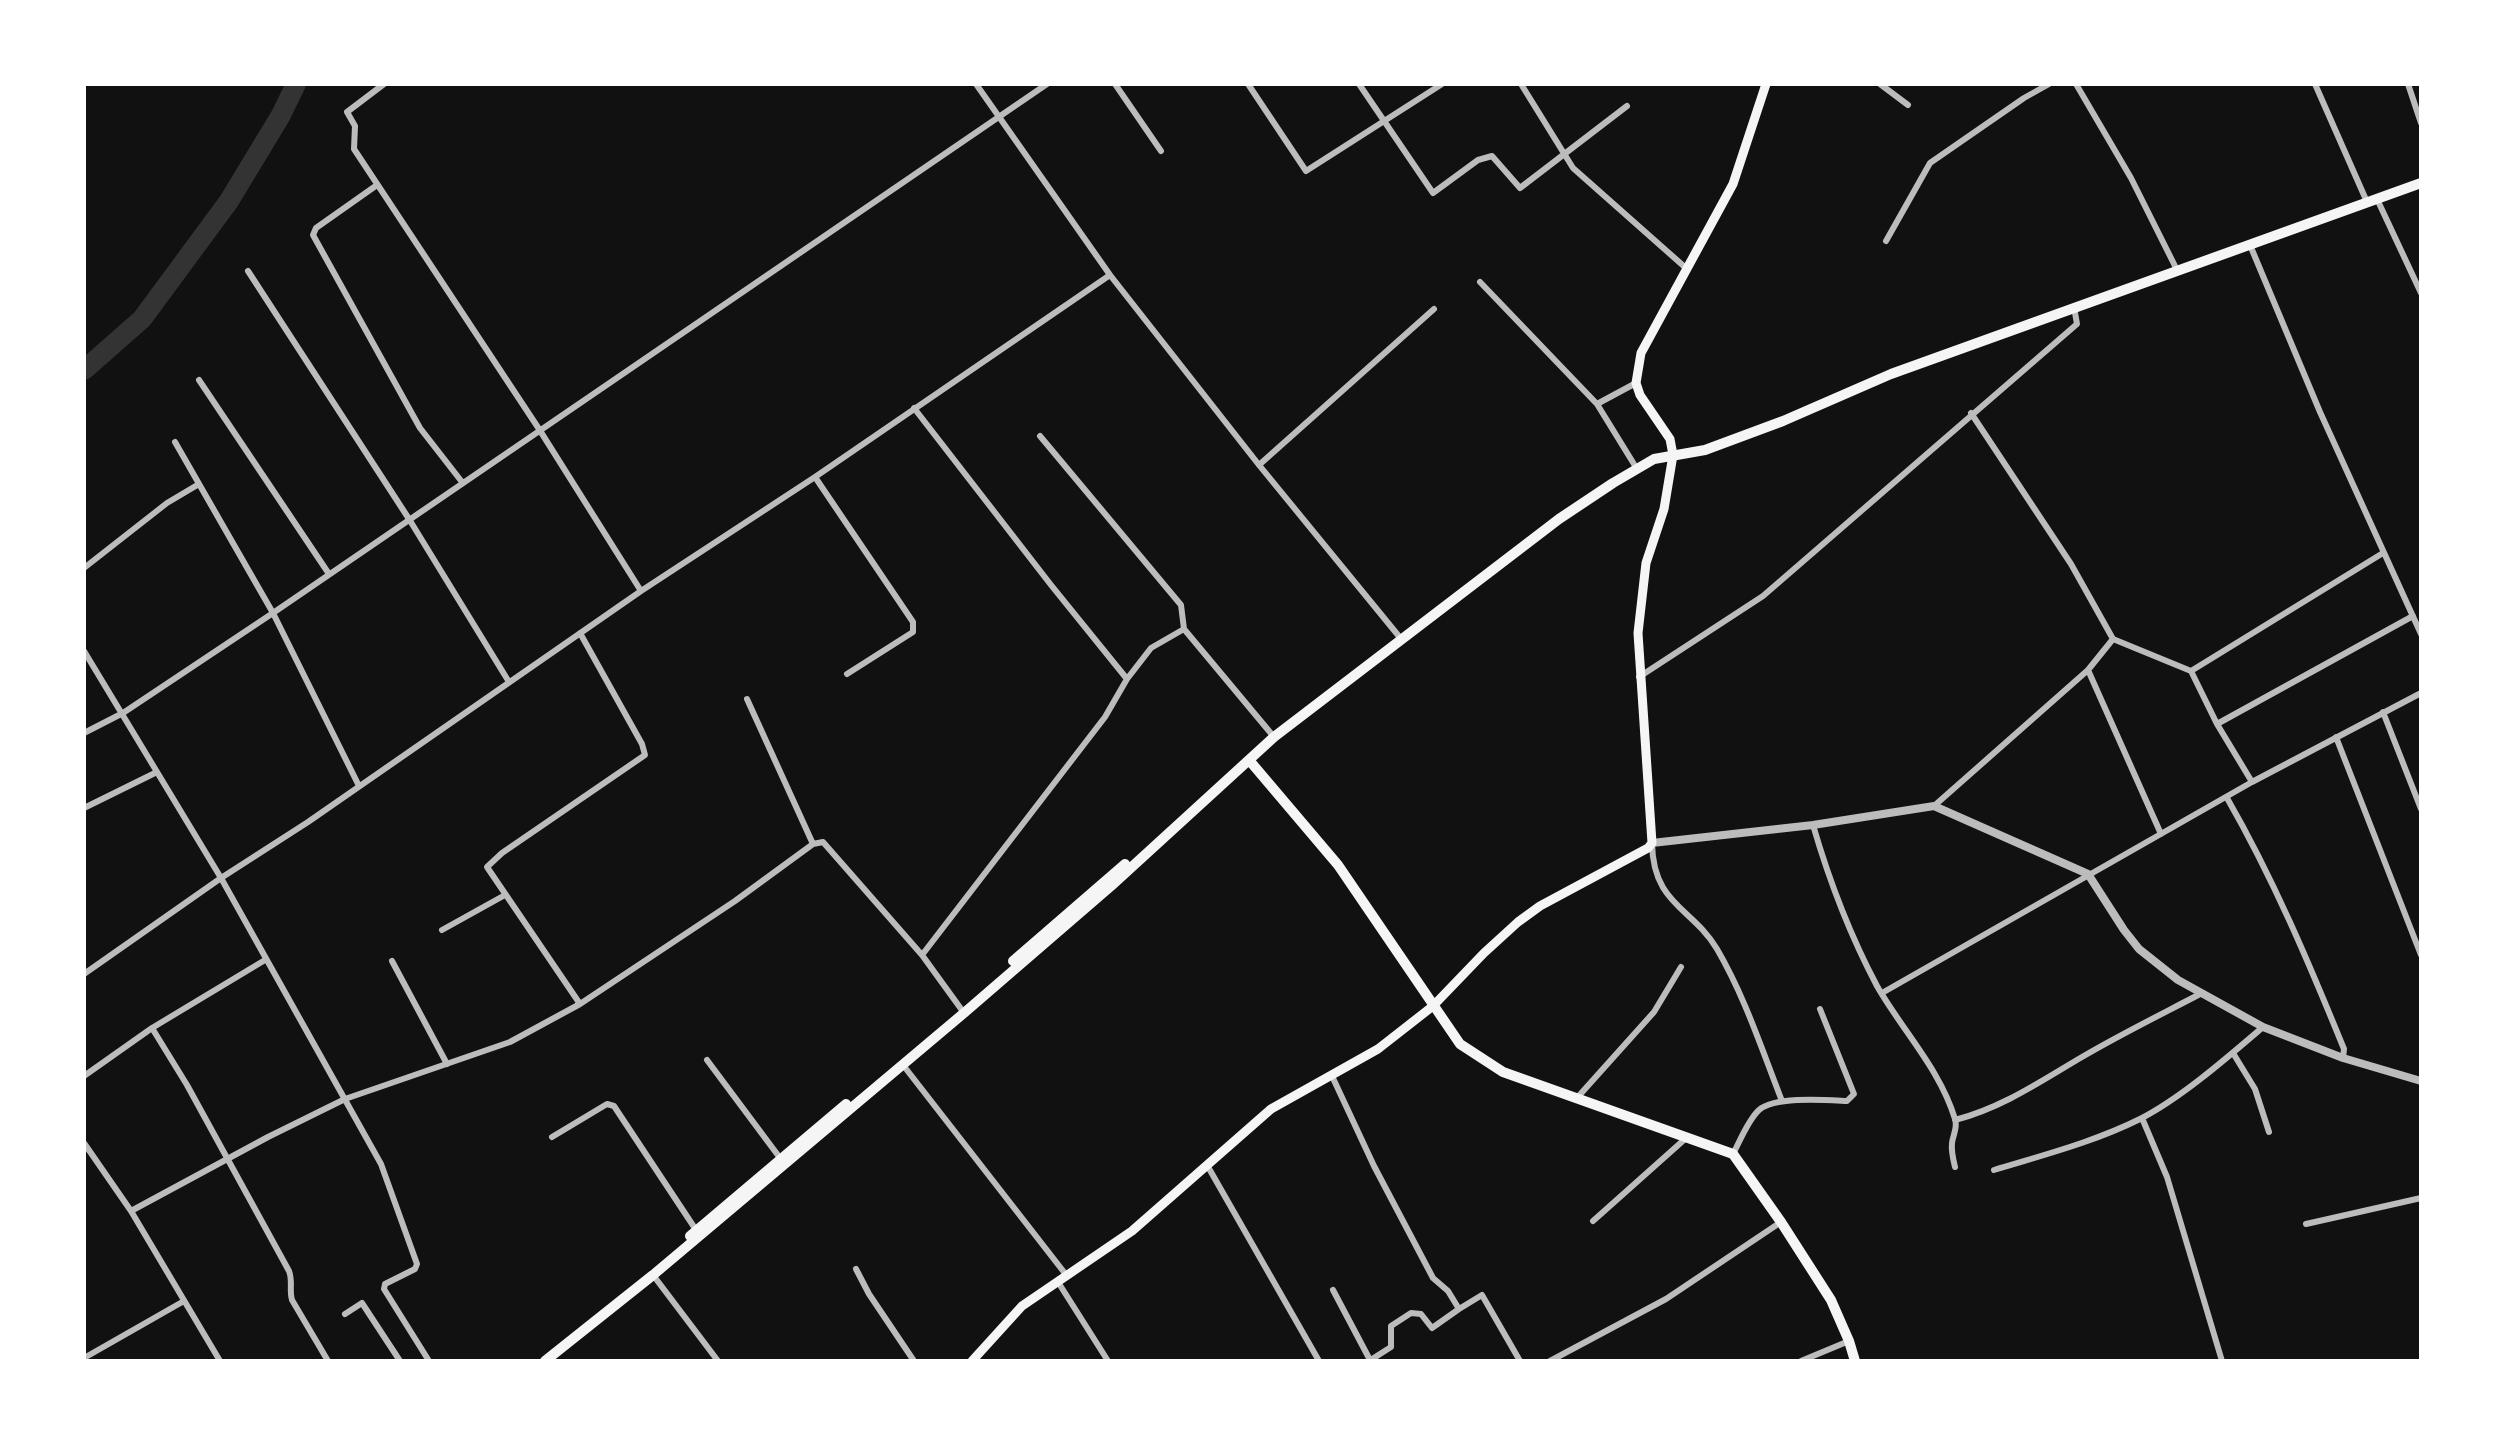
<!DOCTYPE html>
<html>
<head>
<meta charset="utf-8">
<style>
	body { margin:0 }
	#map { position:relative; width:2505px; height:1445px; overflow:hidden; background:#111; font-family:"Exo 2",sans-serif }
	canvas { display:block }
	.frame { position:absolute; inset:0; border:86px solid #fff; pointer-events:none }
</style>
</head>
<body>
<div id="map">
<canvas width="2505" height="1445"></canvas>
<div class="frame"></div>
</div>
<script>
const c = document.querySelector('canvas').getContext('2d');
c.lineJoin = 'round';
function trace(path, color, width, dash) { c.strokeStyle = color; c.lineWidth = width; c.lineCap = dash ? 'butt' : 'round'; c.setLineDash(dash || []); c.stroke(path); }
trace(new Path2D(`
	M84,370L142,319L229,201L281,115L296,84`), '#333', 20);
trace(new Path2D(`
	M384,84L347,112L355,126L354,149L539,429L641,591
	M976,84L1110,275L1259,465L1402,640
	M1115,84L1161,151
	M1248,84L1306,171L1442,84
	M1359,84L1433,193L1478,160L1492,156L1520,188L1627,106
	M1521,84L1573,168L1687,269
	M1880,84L1908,105
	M2076,84L2131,178L2178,272
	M2315,84L2367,202
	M2408,84L2421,123
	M377,185L316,228L313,235L420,428L462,482
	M2377,199L2421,293
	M1886,241L1930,163L2024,98L2049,84
	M2250,245L2320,412L2421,634
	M248,271L409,519L509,682
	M1480,282L1597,404L1636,383
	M199,380L329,574
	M1597,404L1637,469
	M914,408L1051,585L1127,679
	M1040,436L1181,605L1184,629L1274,737
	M175,442L273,613L359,786
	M1259,465L1434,309
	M815,477L913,622V632L847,674
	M84,568L167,503L199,484
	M580,633L642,744L645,755L502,853L487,867L580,1004
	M2113,639L2191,671L2217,724L2252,782
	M84,651L221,878L381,1164L417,1264L415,1269L385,1284L384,1289L429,1361
	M2088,670L2161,834
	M2191,671L2383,553
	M1639,677L1763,596L2077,324L2074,307
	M747,699L813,844
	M2383,712L2421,809
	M2217,724L2413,616
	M84,733L123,713L273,613L1047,84
	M2336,737L2421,955
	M2227,798C2273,878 2309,963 2344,1049L2343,1058
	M1934,806L2088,670L2113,639L2071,564L1971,413
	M84,808L157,772
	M1813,825C1829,880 1850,935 1877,986C1902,1030 1940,1069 1955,1119C1958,1128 1953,1134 1952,1143C1951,1151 1953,1159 1955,1167
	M1652,843C1653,905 1692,907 1717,949C1745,997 1762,1050 1782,1101
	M442,930L505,895
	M922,955L1105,717L1127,679L1151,648L1184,629
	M392,961L447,1064
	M84,974L221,878L308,822L641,591L815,477L1110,275
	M1882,993L2252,782L2421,693
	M152,1028L187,1085L289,1271C293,1281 289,1290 292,1300L328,1361
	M2233,1053L2255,1089L2269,1132
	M707,1060L783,1162
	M903,1065L1067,1276
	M84,1076L152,1028L265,960
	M1332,1076L1374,1166L1433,1278L1448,1291L1459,1309L1482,1295L1520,1361
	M1576,1099L1654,1012L1681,967
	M2142,1118L2167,1177L2222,1361
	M1955,1120C2002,1108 2041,1081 2082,1057C2121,1034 2162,1014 2202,993
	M552,1137L607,1104L614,1106L698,1233
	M84,1143L131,1211L220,1361
	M1733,1154C1740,1141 1748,1120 1759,1110C1775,1096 1826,1100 1847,1101L1854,1094L1820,1009
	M1207,1165L1319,1361
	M1994,1170C2043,1155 2094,1142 2140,1119C2181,1098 2228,1057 2263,1027
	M131,1211L268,1137L345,1099L510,1042L580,1004L735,901L813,844L823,842L922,955L964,1013
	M1593,1221L1685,1139
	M2306,1224L2421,1198
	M856,1269L869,1294L914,1361
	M653,1275L718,1361
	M1058,1282L1108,1361
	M1333,1290L1370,1360
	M345,1314L362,1303L400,1361
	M84,1358L184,1301
	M1369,1361L1391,1347V1326L1411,1313L1421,1314L1432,1328L1459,1309
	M1550,1361L1666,1299L1781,1222
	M1801,1361L1849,1341`), '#bcbcbc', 6);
trace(new Path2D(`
	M1652,843L1813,825L1934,806L2088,874L2124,930L2139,949L2178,980L2263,1027L2343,1058L2421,1081`), '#bcbcbc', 8);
trace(new Path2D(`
	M972,1361L1022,1306L1132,1231L1271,1109L1378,1049L1433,1006L1484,953L1518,922L1540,906L1648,848L1652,843L1638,633L1646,563L1664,509L1673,455L1670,439L1640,395L1636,383L1641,353L1733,184L1766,84`), '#f5f5f5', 9);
trace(new Path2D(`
	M1249,760L1338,865L1460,1044L1503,1072L1733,1154L1781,1222L1831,1300L1849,1341L1855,1361
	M1013,961L1125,864
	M690,1236L846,1104
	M545,1361L653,1275L964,1013L1111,886L1274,737L1559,519L1613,483L1654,459L1705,450L1783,421L1891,374L2421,183`), '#f5f5f5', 10);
</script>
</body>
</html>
